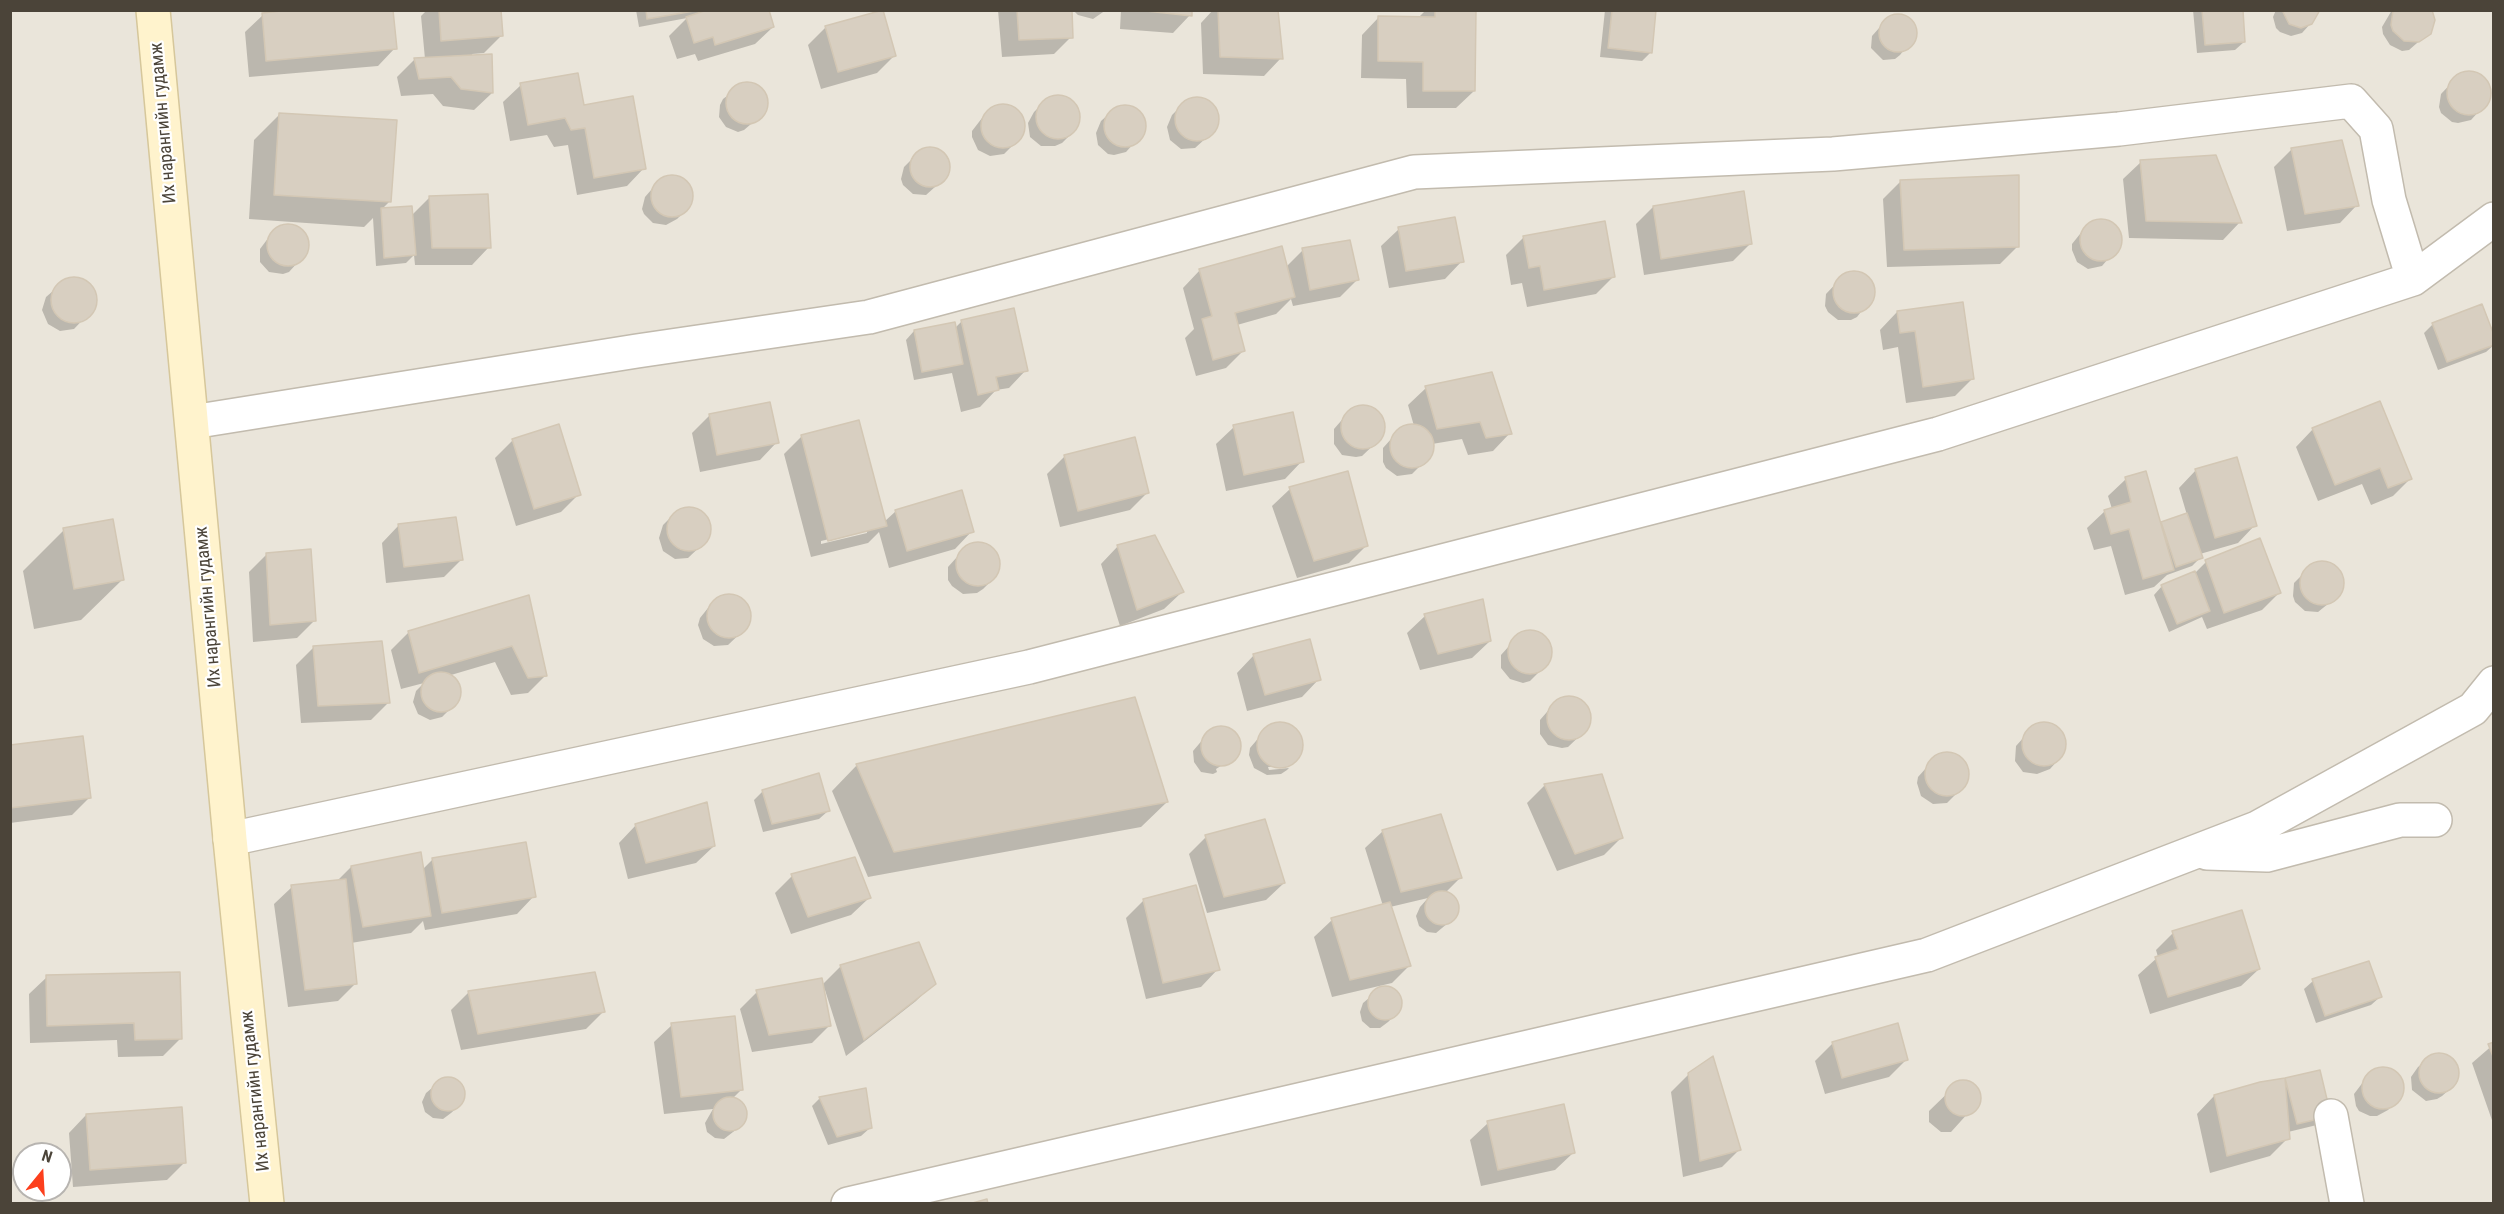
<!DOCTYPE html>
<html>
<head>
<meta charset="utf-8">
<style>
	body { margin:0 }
	#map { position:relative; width:2504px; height:1214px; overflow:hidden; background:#f6f3ec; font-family:"Roboto Condensed",sans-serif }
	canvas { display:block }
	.frame { position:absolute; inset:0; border:12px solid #4b4439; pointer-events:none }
	.north { position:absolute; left:12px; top:1142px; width:60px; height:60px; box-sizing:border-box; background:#fff; border:2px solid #b7b4b0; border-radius:50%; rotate:18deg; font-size:16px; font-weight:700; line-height:24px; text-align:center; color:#4b4439 }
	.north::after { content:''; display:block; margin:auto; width:21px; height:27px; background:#fc3f1d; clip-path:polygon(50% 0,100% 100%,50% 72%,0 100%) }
</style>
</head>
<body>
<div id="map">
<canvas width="2504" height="1214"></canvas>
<div class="frame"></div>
<div class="north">N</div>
</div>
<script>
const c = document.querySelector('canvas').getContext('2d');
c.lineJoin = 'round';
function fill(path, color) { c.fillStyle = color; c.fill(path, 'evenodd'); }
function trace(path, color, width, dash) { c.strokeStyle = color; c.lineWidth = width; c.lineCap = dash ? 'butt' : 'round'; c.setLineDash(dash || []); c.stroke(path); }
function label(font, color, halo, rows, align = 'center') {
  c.font = font + ' "Roboto Condensed",sans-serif'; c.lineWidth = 4.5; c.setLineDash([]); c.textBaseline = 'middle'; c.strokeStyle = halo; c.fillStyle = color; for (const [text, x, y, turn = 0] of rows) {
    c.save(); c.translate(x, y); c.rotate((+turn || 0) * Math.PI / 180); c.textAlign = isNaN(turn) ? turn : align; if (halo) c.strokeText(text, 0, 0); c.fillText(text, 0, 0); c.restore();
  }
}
fill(new Path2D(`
	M10,11H2493V1203H11ZM24,1154H60V1190H24Z`), '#eae5da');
fill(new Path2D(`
	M271,10H332L395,48L378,66L249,77L245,32L263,15L272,14Z
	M427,10H500L502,35L484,53L472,54L492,93L474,110L443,106L433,94L401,96L397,77L415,59H425L421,16Z
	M636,10H768L773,27L755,44L698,61L695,54L677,59L669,36L687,18L639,27Z
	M998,10H1070L1071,37L1054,54L1002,57Z
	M1073,10H1106L1093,19L1078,15Z
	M1121,10H1191L1190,15L1173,33L1120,29Z
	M1213,10H1276L1281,58L1264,76L1203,74L1201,23Z
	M1426,10H1475L1474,91L1456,108H1407L1406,79L1361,78L1362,35L1379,17L1418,18Z
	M1605,10H1655L1651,52L1642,61L1600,57Z
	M2193,10H2241L2244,42L2235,50L2197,53Z
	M2276,10H2319L2311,23L2302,33L2291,36L2280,32L2276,28L2273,17Z
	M2392,10H2430L2424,37L2409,50L2402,51L2390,45L2383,34L2382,27Z
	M1893,16L1904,17L1913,25L1915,36L1900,55L1895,59L1883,60L1871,48L1872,36L1888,18Z
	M826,27L894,56L877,73L821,89L808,45Z
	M2474,73L2480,75L2489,86V100L2471,120L2458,123L2452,122L2441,113L2439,107L2441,94L2460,74Z
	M743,84L755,85L760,88L766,100L764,113L744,130L738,132L726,127L719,117L720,105L723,99Z
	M521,85L582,106L644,168L627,186L577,195L568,145L554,147L547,135L510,141L503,102Z
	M1060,97L1072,103L1078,121L1071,134L1062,143L1055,146H1041L1030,137L1028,123L1034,112L1043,103L1049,99Z
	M1193,99L1207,101L1212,105L1218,118L1214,130L1205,139L1195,148L1181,149L1170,140L1167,127L1172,115L1181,106Z
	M1002,105L1009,106L1020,114L1024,127L1018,140L1004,154L990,156L978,150L972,137V131L989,109Z
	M1123,106L1136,109L1140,113L1144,119V132L1126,152L1114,155L1108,154L1098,145L1096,133L1101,121L1111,112Z
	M280,114L390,201L381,210L411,216L430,197L489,247L472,265H415L414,255L406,263L376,266L373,218L364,227L249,219L254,140Z
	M928,148L933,149L943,155L949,166L945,178L926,195L913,194L903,185L901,179L904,167L913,158Z
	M2292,149L2357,205L2340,223L2287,231L2274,167Z
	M2141,162L2240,222L2223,240L2129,238L2123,179Z
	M671,177L684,181L691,192V198L686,210L677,219L666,225L653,223L644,214L642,209L645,197L658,182Z
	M1901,181L2018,246L2000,264L1887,267L1883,199Z
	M1653,207L1750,244L1733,261L1644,275L1636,224Z
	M2100,220L2106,221L2116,227L2119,232V246L2102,266L2088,269L2077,262L2072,250V244L2088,224Z
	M282,226L300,229L307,239V252L289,272L283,274L269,272L260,262V249L272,233Z
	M1399,229L1462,261L1445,279L1389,288L1381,246Z
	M1524,237L1614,276L1596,294L1527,307L1522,283L1511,285L1506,255Z
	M1303,250L1358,279L1340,297L1293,306L1291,299L1276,314L1237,325L1243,351L1226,368L1196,376L1185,338L1194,329L1183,288L1200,270L1286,267Z
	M1849,273L1861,274L1871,283L1873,296L1857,317L1851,320H1838L1828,312L1825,306L1826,294L1843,276Z
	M74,278L87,283L92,288L95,302L93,309L74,329L60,331L48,324L42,310L46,297L67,279Z
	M1897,312L1973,378L1955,396L1906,403L1898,347L1883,350L1880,330Z
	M962,321L1026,370L1009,388L996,390L980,407L961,412L952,373L914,380L906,340L914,331L955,328Z
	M2433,324L2494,345L2486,352L2438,370L2424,333Z
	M1426,388L1510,433L1493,451L1468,455L1462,439L1432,444L1431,455L1412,474L1397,476L1386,468L1383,462V448L1401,428L1414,426L1408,405Z
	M769,404L777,442L760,460L700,472L692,433L709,416Z
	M1358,407L1371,408L1377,412L1383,423L1382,437L1362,456L1356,457L1342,455L1334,444V429L1347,414Z
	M1234,427L1302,461L1285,479L1226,491L1216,444Z
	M2313,429L2410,479L2393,496L2371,505L2362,484L2318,501L2296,447Z
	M802,436L884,522L896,511L972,531L955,549L889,568L879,532L868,543L811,557L784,454ZM867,530V533L821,544V541Z
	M1134,439L1148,492L1130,510L1060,527L1047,474L1064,457Z
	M513,440L579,494L561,512L516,526L495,458Z
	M2196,470L2255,525L2238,543L2200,554L2201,557L2192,566L2167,575L2154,587L2125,595L2111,546L2094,550L2087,528L2105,511L2112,509L2108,496L2126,479L2160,526L2187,515L2179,488Z
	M1290,489L1366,546L1349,563L1297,578L1272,506Z
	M691,508L697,510L707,518L710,532L708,539L688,558L675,559L663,551L659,538L663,525L672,516L678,512Z
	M399,525L461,560L444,577L386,583L382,543Z
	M64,530L123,579L81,620L34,629L23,571Z
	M979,544L986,545L996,554L998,567L992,580L983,589L977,593L963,594L952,586L948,580V567L966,547Z
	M1118,546L1182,592L1164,609L1120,626L1101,564Z
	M267,554L315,620L297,638L253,642L249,572Z
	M2206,562L2279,593L2262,610L2207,629L2202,617L2169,632L2154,595L2162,586L2195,573Z
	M2327,563L2339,570L2343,583L2339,595L2318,612L2305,611L2295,602L2293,596L2294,583L2313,564Z
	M528,596L546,675L528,693L511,695L495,662L451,675L455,679L460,691L456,703L442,717L430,720L418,714L413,702L416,691L424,683L401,689L391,650L408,633Z
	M724,596L737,597L747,606L749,612L748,626L728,645L714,646L703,639L698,625L700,618L708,608L718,598Z
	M1482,601L1490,641L1472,658L1420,670L1407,633L1425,616Z
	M1532,632L1538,633L1548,641L1551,655L1549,662L1530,681L1523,683L1510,679L1501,668V655L1519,635Z
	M314,647L388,703L371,720L301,723L296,665Z
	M1254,655L1319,679L1302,697L1247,711L1237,673Z
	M1570,697L1583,703L1589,714L1588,728L1568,747L1562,748L1548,745L1540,734V720L1553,705L1564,698Z
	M1281,723L1288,724L1299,733L1302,747L1291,765L1268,767L1269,770L1289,768L1287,770L1281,774L1267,775L1254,768L1249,755L1250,748L1267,728Z
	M2039,724L2052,725L2062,734L2065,747L2059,759L2050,769L2037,774L2023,772L2015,761L2016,746L2033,727Z
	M1222,727L1228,728L1238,738L1240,743L1237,755L1232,761V759L1216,769L1217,772L1213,774L1201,772L1194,762L1193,751L1210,731Z
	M10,746L89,798L72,815L10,823Z
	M1949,753L1955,755L1965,763L1968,777L1966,784L1947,803L1933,804L1921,796L1917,783L1918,777L1936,757Z
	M857,765L1167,802L1141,827L868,877L832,791Z
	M1545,785L1621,838L1604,855L1557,871L1527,803Z
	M763,791L828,811L819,819L763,832L754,800Z
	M636,825L714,846L696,863L628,879L619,843Z
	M1383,831L1460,878L1446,892L1455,899L1458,909L1454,918L1436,933L1427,932L1419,926L1416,916L1420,907L1428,898L1390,907L1409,966L1392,983L1332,997L1314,937L1332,920L1383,906L1365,848Z
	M1206,837L1284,883L1266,900L1207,913L1189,854Z
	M433,859L534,896L517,914L425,930L423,921L411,933L351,943L355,984L338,1001L288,1007L274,904L292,887L337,881L351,867L422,870Z
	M792,876L869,898L851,915L791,934L775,893Z
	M1143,901L1218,969L1201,987L1146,999L1126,918Z
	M2173,933L2259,969L2241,986L2150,1014L2138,975L2158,957L2156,950Z
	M918,943L934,983L916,1001L846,1056L825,990H823L830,1025L812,1043L752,1052L740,1009L757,992L822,985L840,967Z
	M47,977L180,1039L163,1056L118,1057L117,1040L30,1043L29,994Z
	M2313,981L2380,997L2371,1005L2316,1023L2304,989Z
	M1381,988H1391L1398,994L1401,1004L1397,1013L1388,1022L1380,1028H1370L1362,1021L1360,1012L1363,1003Z
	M468,993L603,1012L586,1029L461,1050L451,1010Z
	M672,1025L741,1090L732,1099L743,1106L746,1115L742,1125L724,1139L715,1138L707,1132L705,1123L713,1109L664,1114L654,1042Z
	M1833,1043L1907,1059L1889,1077L1825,1094L1815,1061Z
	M2494,1044V1126L2472,1063Z
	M2433,1055L2446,1056L2455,1063L2457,1075L2452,1087L2442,1096L2437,1099L2426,1101L2412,1090L2411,1077L2418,1067Z
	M2382,1069L2395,1072L2401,1083L2402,1089L2397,1100L2388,1110L2377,1116H2370L2359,1111L2356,1106L2354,1094L2370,1073Z
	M1689,1074L1739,1150L1722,1167L1683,1177L1671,1092Z
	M444,1078H454L462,1085L464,1094L461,1104L451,1113L443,1119L433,1118L425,1112L422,1102L426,1093Z
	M2286,1080L2321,1124L2288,1132V1138L2270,1156L2210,1173L2197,1114L2214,1096L2260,1084Z
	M1959,1082L1969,1083L1978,1090L1979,1101L1951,1132H1941L1929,1122V1111Z
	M820,1098L870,1128L861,1136L828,1145L812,1106Z
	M86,1115L184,1163L167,1180L73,1187L69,1133Z
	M1488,1123L1573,1153L1555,1170L1481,1186L1470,1140Z`), '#0003');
const building = new Path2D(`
	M290,10H393L397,49L266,61L262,13Z
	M439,10H501L503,36L441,41Z
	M646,10H694V11L647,19Z
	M769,10L774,27L715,45L713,37L694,43L686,17L707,10Z
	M883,10L896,56L838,72L825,26Z
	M1017,10H1072L1073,38L1019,40Z
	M1137,10H1192V16Z
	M1218,10H1278L1283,59L1220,57Z
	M1435,10H1476L1475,91H1423V62L1378,61V16L1435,17Z
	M1612,10H1656L1652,53L1608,48Z
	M2202,10H2243L2245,42L2205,45Z
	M2282,10H2320L2312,24L2301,28L2289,24Z
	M2393,10H2432L2435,20L2431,34L2419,42L2404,41L2393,31L2391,25Z
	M1879 33a19 19 0 1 1 38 0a19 19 0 1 1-38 0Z
	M492,54L493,93L461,89L451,77L419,79L414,58Z
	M2447 93a22 22 0 1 1 44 0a22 22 0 1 1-44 0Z
	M578,73L584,105L633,96L646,169L594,178L585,128L571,130L565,118L528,125L520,83Z
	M726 103a21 21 0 1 1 42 0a21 21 0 1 1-42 0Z
	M1036 117a22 22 0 1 1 44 0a22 22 0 1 1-44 0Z
	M1175 119a22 22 0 1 1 44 0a22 22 0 1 1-44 0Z
	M981 126a22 22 0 1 1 44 0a22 22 0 1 1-44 0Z
	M1104 126a21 21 0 1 1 42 0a21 21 0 1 1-42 0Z
	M279,113L397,120L391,202L274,195Z
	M2342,140L2359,206L2305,214L2291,148Z
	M910 167a20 20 0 1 1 40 0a20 20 0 1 1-40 0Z
	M2216,155L2242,223L2146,221L2140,160Z
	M2019,175V247L1904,250L1900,180Z
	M651 196a21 21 0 1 1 42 0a21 21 0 1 1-42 0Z
	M1744,191L1752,244L1661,259L1653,206Z
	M488,194L491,248H432L429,196Z
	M412,206L416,255L384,258L381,208Z
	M1455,217L1464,262L1406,271L1398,227Z
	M2080 240a21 21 0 1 1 42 0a21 21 0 1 1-42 0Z
	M1605,221L1615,277L1544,290L1540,266L1529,268L1523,236Z
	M267 245a21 21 0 1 1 42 0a21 21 0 1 1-42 0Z
	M1350,240L1359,280L1310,290L1302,248Z
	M1282,246L1295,297L1235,313L1245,351L1213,360L1202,319L1212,316L1199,269Z
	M1833 292a21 21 0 1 1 42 0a21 21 0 1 1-42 0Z
	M51 300a23 23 0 1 1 46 0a23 23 0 1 1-46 0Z
	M1963,302L1974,379L1923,387L1915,331L1900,333L1897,311Z
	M2482,304L2494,335V345L2447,362L2432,323Z
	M1014,308L1028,371L996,377L999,390L978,395L961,320Z
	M955,322L963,364L922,372L914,330Z
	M1492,372L1512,434L1486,438L1480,422L1437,429L1425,386Z
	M2380,401L2412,479L2388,488L2380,468L2335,485L2312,428Z
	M770,402L779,443L717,455L709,414Z
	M1341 427a22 22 0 1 1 44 0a22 22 0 1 1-44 0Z
	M1293,412L1304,462L1244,475L1233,425Z
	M859,420L887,526L828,541L801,435Z
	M1390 446a22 22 0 1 1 44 0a22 22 0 1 1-44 0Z
	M559,424L581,495L534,509L512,439Z
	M1135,437L1149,493L1078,511L1064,455Z
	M2237,457L2257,526L2215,538L2195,469Z
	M1348,471L1368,546L1314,561L1289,487Z
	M2146,471L2174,570L2143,579L2129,529L2111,534L2104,510L2131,502L2125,477Z
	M962,490L974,532L907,551L895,510Z
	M667 529a22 22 0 1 1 44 0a22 22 0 1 1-44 0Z
	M2187,513L2203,558L2176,567L2161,522Z
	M456,517L463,560L404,567L398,524Z
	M113,519L124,580L74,589L63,528Z
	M1155,535L1184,592L1137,610L1117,545Z
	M2260,538L2281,593L2224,613L2205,560Z
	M956 564a22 22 0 1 1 44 0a22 22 0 1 1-44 0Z
	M311,549L316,621L270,625L266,553Z
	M2300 583a22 22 0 1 1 44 0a22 22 0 1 1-44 0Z
	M2195,571L2210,611L2177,624L2161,585Z
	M707 616a22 22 0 1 1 44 0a22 22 0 1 1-44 0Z
	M529,595L547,676L528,678L512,646L419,673L408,631Z
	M1483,599L1491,641L1438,654L1424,614Z
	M1508 652a22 22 0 1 1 44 0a22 22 0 1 1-44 0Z
	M1310,639L1321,680L1265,695L1253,654Z
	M382,641L390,703L318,706L313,646Z
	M421 692a20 20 0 1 1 40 0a20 20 0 1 1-40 0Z
	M1547 718a22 22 0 1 1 44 0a22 22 0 1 1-44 0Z
	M1135,697L1168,802L894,852L856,764Z
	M2022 744a22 22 0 1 1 44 0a22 22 0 1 1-44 0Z
	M1257 745a23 23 0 1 1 46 0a23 23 0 1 1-46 0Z
	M1201 746a20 20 0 1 1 40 0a20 20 0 1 1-40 0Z
	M83,736L91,798L10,808V745Z
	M1925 774a22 22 0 1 1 44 0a22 22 0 1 1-44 0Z
	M819,773L830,811L772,824L762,790Z
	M1602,774L1623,838L1575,854L1544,784Z
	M707,802L715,846L646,863L635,824Z
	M1441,814L1462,878L1401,892L1382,830Z
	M1265,819L1285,883L1224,897L1205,835Z
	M526,842L536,897L442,913L432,858Z
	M421,852L431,916L363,927L351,866Z
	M855,857L871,898L808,917L791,874Z
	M346,879L357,984L305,990L291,885Z
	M1196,885L1220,970L1163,983L1143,899Z
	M1425 908a17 17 0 1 1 34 0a17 17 0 1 1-34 0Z
	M1390,902L1411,966L1350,980L1331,918Z
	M2242,910L2260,969L2168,997L2155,957L2178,949L2172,931Z
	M919,942L936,984L864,1040L840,965Z
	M2369,961L2382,997L2325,1016L2312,979Z
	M180,972L182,1039L135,1040L134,1023L47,1026L46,975Z
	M595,972L605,1012L478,1034L468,991Z
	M822,978L831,1026L769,1035L756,990Z
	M1368 1003a17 17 0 1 1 34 0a17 17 0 1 1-34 0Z
	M735,1016L743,1090L681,1097L671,1023Z
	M1898,1023L1908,1060L1842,1078L1832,1042Z
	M2494,1042V1059L2488,1044Z
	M2419 1073a20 20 0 1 1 40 0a20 20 0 1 1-40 0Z
	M1713,1056L1741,1150L1700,1161L1688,1073Z
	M2362 1088a21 21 0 1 1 42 0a21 21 0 1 1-42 0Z
	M2320,1070L2331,1116L2297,1124L2285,1078Z
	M431 1094a17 17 0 1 1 34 0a17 17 0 1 1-34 0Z
	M2285,1078L2290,1139L2227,1156L2214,1095L2260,1082Z
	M1945 1098a18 18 0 1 1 36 0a18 18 0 1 1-36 0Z
	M866,1088L872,1128L837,1137L819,1097Z
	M713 1114a17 17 0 1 1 34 0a17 17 0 1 1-34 0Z
	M1564,1104L1575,1153L1498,1170L1487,1121Z
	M182,1107L186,1163L90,1170L86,1114Z
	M987,1199L988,1204H969Z`);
fill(building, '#d8cfc1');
trace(building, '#d3c7b4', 1.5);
const minor = new Path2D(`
	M192,422L637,351L869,317L1414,172L1833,154L2119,129L2351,101L2376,129L2389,200L2413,279
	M230,839L1029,667L1938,434L2413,279L2494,219
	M2207,853L2267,855L2400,820H2435
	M2331,1116L2347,1204
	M848,1204L1927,955L2257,828L2473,709L2494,683`);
const secondary = new Path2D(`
	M153,10L230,839L267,1204`);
trace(minor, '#c2bbae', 36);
trace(secondary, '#d6c79b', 36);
trace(minor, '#fff', 33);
trace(secondary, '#fff3cd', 33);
label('18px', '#4b4439', '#fff', [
	["Их нарангийн гудамж",164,123,-95],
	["Их нарангийн гудамж",209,607,-95],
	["Их нарангийн гудамж",256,1091,-96]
]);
</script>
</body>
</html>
